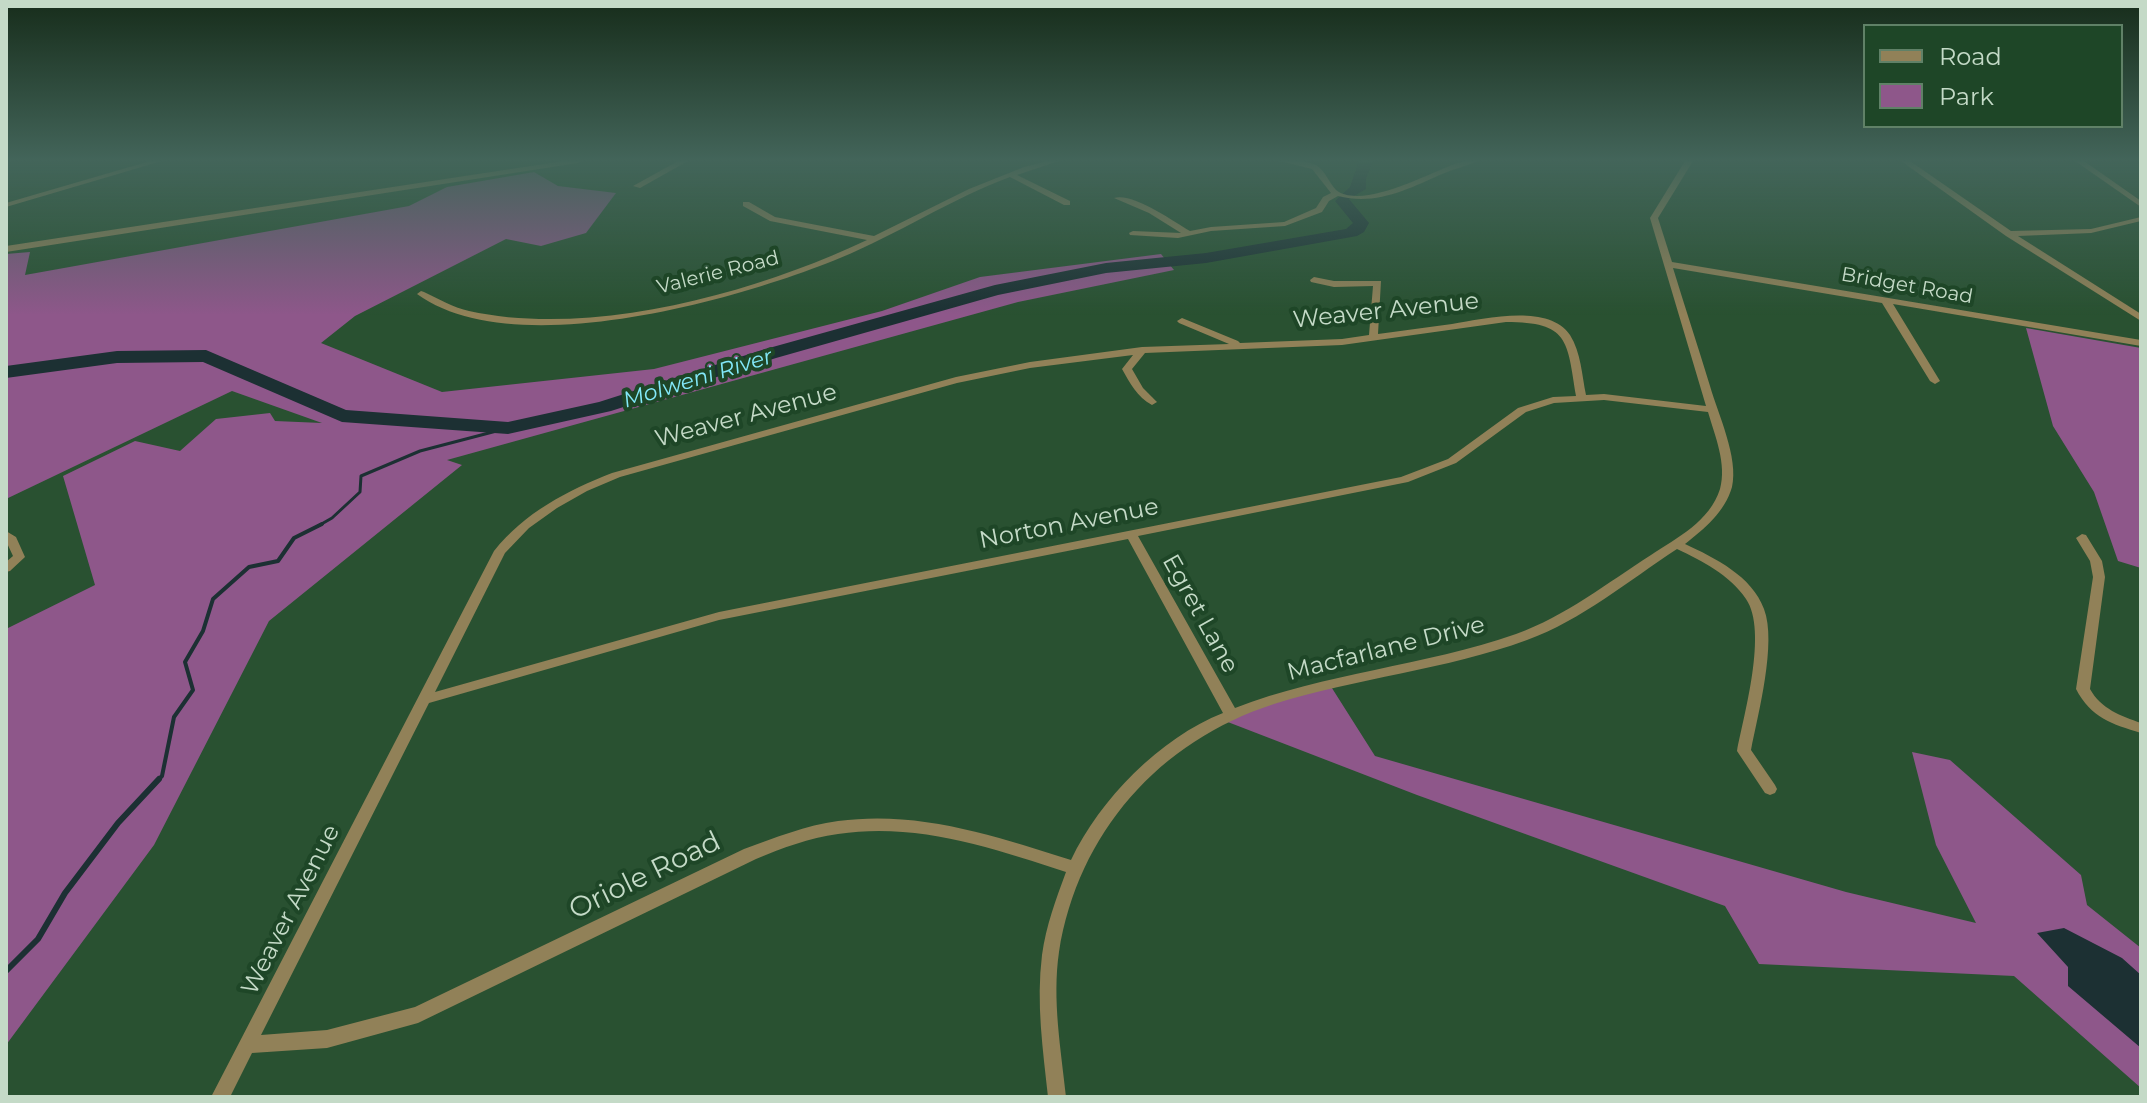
<!DOCTYPE html>
<html>
<head>
<meta charset="utf-8">
<style>
	body { margin:0 }
	#map { position:relative; width:2147px; height:1103px; overflow:hidden; background:#295131; font-family:Montserrat,sans-serif }
	canvas { display:block }
	.frame { position:absolute; inset:0; border:8px solid #c4dac7; pointer-events:none }
	.legend { position:absolute; left:1863px; top:24px; width:260px; height:104px; box-sizing:border-box; background:#1e4627; border:2px solid #608167; margin:0; padding:10px 14px; list-style:none; font-size:24px; color:#c4dac7 }
	.legend li { display:flex; align-items:center; gap:16px; height:40px }
	.legend b { width:40px; border:2px solid #608167 }
</style>
</head>
<body>
<div id="map">
<canvas width="2147" height="1103"></canvas>
<div class="frame"></div>
<ul class="legend">
<li><b style="height:10px;background:#918158"></b>Road</li>
<li><b style="height:22px;background:#8e578a"></b>Park</li>
</ul>
</div>
<script>
const c = document.querySelector('canvas').getContext('2d');
c.lineJoin = 'round';
function fill(path, color) { c.fillStyle = color; c.fill(path, 'evenodd'); }
function trace(path, color, width, dash) { c.strokeStyle = color; c.lineWidth = width; c.lineCap = dash ? 'butt' : 'round'; c.setLineDash(dash || []); c.stroke(path); }
function label(font, color, halo, rows, align = 'center') {
  c.font = font + ' Montserrat,sans-serif'; c.lineWidth = 8; c.setLineDash([]); c.textBaseline = 'middle'; c.strokeStyle = halo; c.fillStyle = color; for (const [text, x, y, turn = 0] of rows) {
    c.save(); c.translate(x, y); c.rotate((+turn || 0) * Math.PI / 180); c.textAlign = isNaN(turn) ? turn : align; if (halo) c.strokeText(text, 0, 0); c.fillText(text, 0, 0); c.restore();
  }
}
fill(new Path2D(`
	M534,172L558,186L616,193L586,233L541,246L506,239L355,316L321,343L442,392L654,369L882,311L980,277L1161,254L1174,270L1018,302L447,460L462,465L269,621L154,845L6,1045V629L95,585L63,476L135,441L180,451L216,419L270,413L275,421L322,423L232,391L6,499V254L30,252L25,275L409,206L447,187Z
	M2026,328L2141,348V568L2118,561L2094,492L2053,426Z
	M1330,685L1375,756L1846,892L1976,923L1936,845L1912,752L1950,760L2081,875L2087,905L2141,948V1088L2014,976L1759,964L1725,906L1417,795L1220,719Z`), '#8e578a');
fill(new Path2D(`
	M2064,928L2122,958L2141,975V1048L2068,986V967L2037,933Z`), '#1c3033');
trace(new Path2D(`
	M318,526L332,518L360,492L361,476L420,451L508,428`), '#1c3033', 3);
trace(new Path2D(`
	M157,781L162,776L174,717L193,690L185,662L203,631L213,599L249,567L278,561L294,538L322,524`), '#1c3033', 4);
trace(new Path2D(`
	M6,971L38,939L65,893L118,823L159,779`), '#1c3033', 6);
fill(new Path2D(`
	M1359,161H1373L1366,179V189L1349,199L1369,223L1364,232L1357,236L1206,263L1106,273L998,295L776,358L611,411L508,434L342,422L203,362L117,363L6,378V366L117,351L206,350L346,410L508,422L599,402L762,350L995,285L1106,263L1206,253L1346,229L1353,223L1335,201L1350,187Z`), '#1c3033');
fill(new Path2D(`
	M150,161H162L6,207V203Z
	M563,161H582L578,163L6,252V246Z
	M678,161H688L640,188L633,186Z
	M1047,161H1059L1017,175L1070,201V205H1064L1010,177C951,199 898,234 840,258C738,300 513,364 417,294L421,291L424,292C439,299 454,308 469,311C592,338 755,293 867,240L770,221L743,206V202H749L775,217L874,236L969,189L1024,167Z
	M1279,161C1290,161 1307,160 1316,165C1325,170 1329,183 1336,190C1361,210 1428,174 1454,164L1466,161H1478C1467,166 1454,169 1442,174C1408,189 1376,206 1338,196L1329,201L1322,212L1285,226L1211,231L1178,238L1130,235L1129,233L1133,231L1181,233L1149,213L1114,198C1132,192 1173,221 1190,231L1211,227L1284,222L1316,208L1323,197L1331,193L1312,169Z
	M1685,161H1693L1658,218L1672,262L2141,340V346L1893,304L1940,381L1935,384L1930,381L1882,303L1673,268C1685,307 1698,347 1710,386C1718,414 1739,458 1732,487C1725,512 1704,529 1685,544C1715,558 1752,576 1764,609C1777,643 1758,714 1751,750L1775,785L1777,789L1775,793L1770,795L1765,793L1737,751C1744,714 1768,631 1746,599C1730,575 1702,561 1677,549C1628,581 1582,620 1527,640C1445,670 1357,678 1274,704C1159,741 1078,833 1059,952C1052,1000 1061,1049 1066,1097H1048C1043,1050 1036,1003 1042,955C1046,926 1056,899 1066,872C992,848 917,822 838,834C809,838 782,848 756,859L418,1023L327,1048L252,1053L230,1097H211L494,551C524,513 568,490 612,473L956,377L1030,362L1142,347L1229,344L1179,323L1177,321L1182,318L1238,341L1240,343L1342,339L1369,335L1373,286L1334,287L1311,282L1310,280L1314,277L1334,281H1381L1378,334C1403,331 1427,327 1452,324C1484,319 1548,303 1570,335C1581,352 1582,376 1586,395L1604,394L1706,406L1650,218ZM1506,322C1569,322 1567,340 1576,396L1553,397L1518,408L1448,459L1401,477L719,612L435,692L505,553L529,528L557,508L587,491L620,477L957,383L1030,368L1133,355L1122,369C1130,383 1137,397 1152,405L1157,402L1143,388L1132,369L1145,353L1342,345ZM1604,400L1708,412C1715,436 1727,464 1720,489C1710,521 1677,538 1651,555C1607,583 1566,616 1516,634C1424,666 1325,673 1235,708L1138,536L1408,482L1456,463L1526,412L1554,403ZM1128,539L1223,713C1160,738 1100,799 1071,860C995,836 919,810 838,821C806,825 775,838 744,849L415,1007L327,1030L261,1035L429,703L719,620Z
	M1901,161H1910L2011,231L2091,229L2141,217V221L2091,233L2018,236L2141,314V321L2006,236Z
	M2075,161H2084L2141,201V207Z
	M6,531L16,537L25,557L10,571L6,572V562L13,556L6,541Z
	M2082,534L2086,535L2102,561L2105,577L2090,689C2101,709 2121,716 2141,723V733C2112,724 2091,718 2076,689L2093,577L2090,561L2076,538Z`), '#918158');
const sky = c.createLinearGradient(0, 0, 0, 315);
sky.addColorStop(0, '#172d1b');
sky.addColorStop(0.51, '#43655a');
sky.addColorStop(1, '#43655a00');
c.fillStyle = sky;
c.fillRect(0, 0, 2147, 315);
label('20px', '#c4dac7', '#1e4627', [
	["Valerie Road",718,273,-14],
	["Bridget Road",1907,286,10]
]);
label('italic 22px', '#83e9fa', '#1e4627', [
	["Molweni River",698,379,-17]
]);
label('24px', '#c4dac7', '#1e4627', [
	["Weaver Avenue",1386,311,-6],
	["Weaver Avenue",746,416,-15],
	["Norton Avenue",1069,524,-11],
	["Egret Lane",1200,614,61],
	["Macfarlane Drive",1386,649,-14],
	["Weaver Avenue",291,910,-63]
]);
label('28px', '#c4dac7', '#1e4627', [
	["Oriole Road",645,876,-26]
]);
</script>
</body>
</html>
